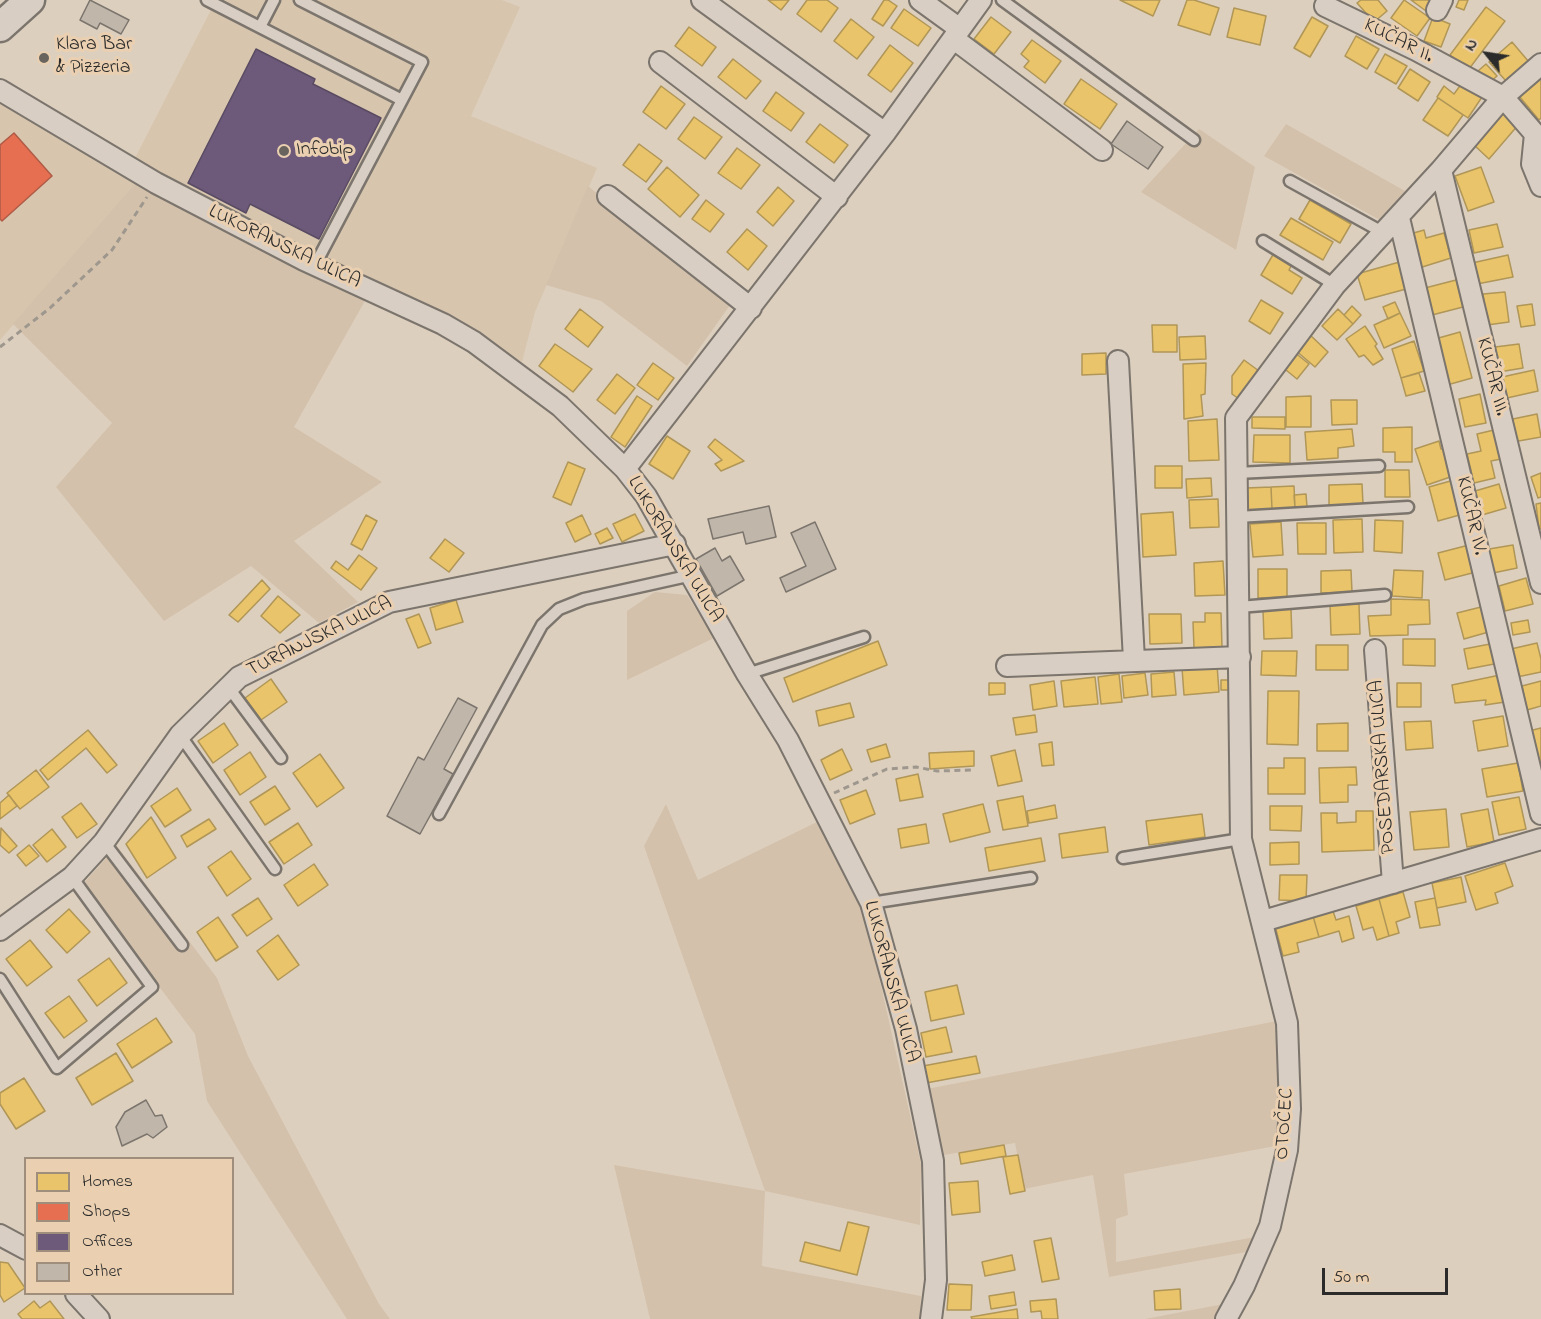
<!DOCTYPE html>
<html>
<head>
<meta charset="utf-8">
<style>
	body { margin:0 }
	#map { position:relative; width:1541px; height:1319px; overflow:hidden; background:#ddcfbe; font-family:"Indie Flower",sans-serif }
	canvas { display:block }
	.legend { position:absolute; left:24px; top:1157px; width:210px; height:138px; box-sizing:border-box; background:#ead0b1; border:2px solid #9e8e7b; margin:0; padding:8px 10px; list-style:none; font-size:18px; color:#2b2b2b }
	.legend li { display:flex; align-items:center; gap:12px; height:30px }
	.legend b { width:30px; border:2px solid #9e8e7b }
	.north { position:absolute; left:1457px; top:24px; width:60px; height:60px; -webkit-text-stroke:4px #ead0b1; paint-order:stroke; rotate:300deg; font-size:16px; font-weight:700; line-height:24px; text-align:center; color:#2b2b2b }
	.north::after { content:''; display:block; margin:auto; width:21px; height:27px; background:#2b2b2b; clip-path:polygon(50% 0,100% 100%,50% 72%,0 100%) }
	.scale { position:absolute; left:1322px; top:1268px; width:126px; height:27px; box-sizing:border-box; border:3px solid #2b2b2b; border-top:0; padding-left:8px; font-size:18px; line-height:21px; white-space:nowrap; color:#2b2b2b; -webkit-text-stroke:4px #ead0b1; paint-order:stroke }
</style>
</head>
<body>
<div id="map">
<canvas width="1541" height="1319"></canvas>
<ul class="legend">
<li><b style="height:16px;background:#e9c46a"></b>Homes</li>
<li><b style="height:16px;background:#e76f51"></b>Shops</li>
<li><b style="height:16px;background:#6d597a"></b>Offices</li>
<li><b style="height:16px;background:#c0b6aa"></b>Other</li>
</ul>
<div class="north">N</div>
<div class="scale">50 m</div>
</div>
<script>
const c = document.querySelector('canvas').getContext('2d');
c.lineJoin = 'round';
function fill(path, color) { c.fillStyle = color; c.fill(path, 'evenodd'); }
function trace(path, color, width, dash) { c.strokeStyle = color; c.lineWidth = width; c.lineCap = dash ? 'butt' : 'round'; c.setLineDash(dash || []); c.stroke(path); }
function label(font, color, halo, rows, align = 'center') {
  c.font = font + ' "Indie Flower",sans-serif'; c.lineWidth = 6; c.setLineDash([]); c.textBaseline = 'middle'; c.strokeStyle = halo; c.fillStyle = color; for (const [text, x, y, turn = 0] of rows) {
    c.save(); c.translate(x, y); c.rotate((+turn || 0) * Math.PI / 180); c.textAlign = isNaN(turn) ? turn : align; if (halo) c.strokeText(text, 0, 0); c.fillText(text, 0, 0); c.restore();
  }
}
fill(new Path2D(`
	M216,0H502L520,7L471,116L597,168L535,312L522,362L459,324L328,264L133,162Z
	M0,94L138,180L0,340Z`), '#d7c5ae');
fill(new Path2D(`
	M1286,124L1414,196L1387,224L1264,156Z
	M1199,129L1255,167L1236,250L1141,192Z
	M138,180L366,299L294,427L382,482L294,541L358,602L319,623L251,566L164,621L56,487L112,423L13,324Z
	M588,186L730,305L687,366L601,301L546,285Z
	M655,592L687,595L714,638L627,680V611Z
	M666,804L698,880L819,821L864,910L921,1164L920,1225L765,1191L762,1266L921,1296L920,1319H650L614,1165L765,1191L644,846Z
	M117,846L217,978L248,1056L379,1304L390,1319H347L207,1101L195,1034L82,885Z
	M1282,1020L1281,1145L1124,1174L1128,1215L1116,1219V1262L1261,1236L1257,1250L1109,1277L1093,1175L1024,1189L1015,1143L938,1156L927,1089Z
	M1229,1303L1220,1319H1145Z`), '#d3c1ab');
const homes = new Path2D(`
	M768,0H789L781,10Z
	M807,0H827L838,8L821,32L797,14Z
	M884,0H888L897,6L883,26L872,19Z
	M1120,0H1160L1153,16Z
	M1187,0H1194L1219,8L1210,35L1178,25Z
	M1361,0H1378L1387,11L1374,22L1357,3Z
	M1404,0L1430,18L1417,36L1391,18Z
	M1411,0H1435L1426,11Z
	M1459,0H1468L1464,10L1456,7Z
	M1486,7L1505,21L1469,69L1450,55Z
	M1234,8L1266,16L1260,45L1227,37Z
	M904,9L931,28L918,46L891,28Z
	M991,17L1011,32L994,54L974,39Z
	M1312,17L1328,26L1310,57L1294,48Z
	M1433,17L1450,24L1441,47L1424,41Z
	M851,19L874,37L857,59L834,41Z
	M689,27L716,47L702,66L675,46Z
	M1356,36L1379,49L1367,69L1345,56Z
	M1032,40L1061,61L1045,83L1024,67L1029,61L1021,54Z
	M1512,42L1529,62L1506,81L1489,62Z
	M890,45L913,63L891,92L868,75Z
	M1385,54L1407,66L1396,84L1375,72Z
	M733,59L761,81L746,99L718,77Z
	M1486,64L1497,76L1489,83L1478,71Z
	M1410,69L1430,82L1418,101L1398,88Z
	M1541,77V118L1539,120L1519,96Z
	M1081,79L1117,104L1100,129L1064,104Z
	M1462,83L1482,97L1468,118L1437,97L1444,86L1454,94Z
	M661,86L685,104L666,129L643,112Z
	M776,92L804,113L791,131L763,111Z
	M1438,98L1463,115L1448,136L1423,120Z
	M1504,111L1519,124L1489,159L1474,145Z
	M694,117L722,137L705,159L678,139Z
	M820,124L848,145L834,163L806,142Z
	M639,144L662,161L646,182L623,165Z
	M737,148L760,165L741,189L718,173Z
	M667,167L699,195L680,217L648,189Z
	M1481,167L1494,202L1468,211L1455,176Z
	M778,187L794,201L773,226L757,212Z
	M706,200L724,214L710,232L692,219Z
	M1310,200L1351,224L1340,243L1299,219Z
	M1291,218L1333,242L1323,260L1280,235Z
	M1497,224L1503,247L1474,253L1469,230Z
	M747,229L767,246L748,270L727,252Z
	M1424,230L1426,238L1444,233L1451,258L1419,268L1410,234Z
	M1274,253L1292,264L1289,270L1302,278L1292,294L1261,275Z
	M1508,255L1513,277L1477,284L1472,263Z
	M1403,261L1410,288L1365,300L1357,274Z
	M1456,280L1463,307L1432,315L1425,288Z
	M1505,292L1509,322L1487,325L1483,294Z
	M1261,300L1283,313L1270,334L1249,321Z
	M1395,302L1400,313L1388,319L1383,307Z
	M1532,304L1535,325L1521,327L1517,306Z
	M1352,306L1361,315L1353,324L1344,315Z
	M580,309L603,327L588,347L565,329Z
	M1338,309L1353,324L1337,340L1322,326Z
	M1400,313L1411,336L1384,348L1374,325Z
	M1152,325H1177V352H1153Z
	M1365,326L1377,344L1375,346L1383,359L1373,365L1364,355L1359,357L1346,339Z
	M1460,332L1472,378L1447,385L1435,339Z
	M1308,333L1328,352L1315,367L1294,349Z
	M1205,336L1206,359L1180,360L1179,337Z
	M1414,341L1424,371L1401,378L1392,349Z
	M555,344L592,369L573,392L539,366Z
	M1519,344L1523,368L1499,372L1495,347Z
	M1293,351L1309,364L1297,379L1281,366Z
	M1106,353V374L1082,375V354Z
	M1244,360L1259,371L1239,399L1232,394V376Z
	M653,363L674,378L658,400L637,385Z
	M1206,363L1205,394L1201,395L1203,416L1184,419L1183,364Z
	M1534,370L1538,391L1507,398L1502,377Z
	M1419,373L1425,391L1406,396L1401,378Z
	M617,374L635,388L615,414L597,400Z
	M1480,394L1486,423L1465,427L1459,399Z
	M637,396L652,406L625,447L611,437Z
	M1311,396V427H1286V397Z
	M1331,400H1357V424L1332,425Z
	M1537,414L1541,437L1513,442L1508,420Z
	M1252,417H1285V429L1252,428Z
	M1217,419L1219,460L1189,461L1188,421Z
	M1412,427V462H1395V452H1383V428Z
	M1352,429L1354,446L1338,448V458L1307,460L1305,432Z
	M1494,430L1501,459L1491,461L1495,478L1474,483L1467,454L1481,451L1477,434Z
	M1254,435H1290V463L1253,462Z
	M667,436L690,451L673,479L649,464Z
	M715,439L744,461L721,471L715,464L722,460L708,447Z
	M1439,441L1441,449L1446,448L1456,475L1427,485L1415,449Z
	M568,462L585,469L571,505L553,497Z
	M1155,466H1182V488H1155Z
	M1385,470H1409L1410,497H1385Z
	M1541,473V497L1538,498L1531,477Z
	M1211,478L1212,496L1187,498L1186,479Z
	M1454,480L1463,514L1438,521L1429,487Z
	M1362,484L1363,504L1329,506V485Z
	M1499,484L1506,508L1482,515L1475,491Z
	M1294,486L1295,508L1272,509L1271,487Z
	M1271,487L1272,509L1247,510L1246,488Z
	M1306,494L1307,507L1295,508L1294,495Z
	M1218,499L1219,527L1190,528L1189,500Z
	M1541,503V529H1539L1536,504Z
	M1173,512L1176,555L1143,557L1141,514Z
	M635,514L644,531L622,542L613,524Z
	M366,515L377,521L362,550L351,544Z
	M582,515L591,534L575,542L566,523Z
	M1362,519L1363,552L1334,553L1333,520Z
	M1375,520L1403,521L1402,553L1374,551Z
	M1281,522L1283,555L1253,557L1250,524Z
	M1297,523H1326V554H1298Z
	M607,528L613,538L600,544L595,534Z
	M445,539L464,553L449,572L430,558Z
	M1469,545L1476,572L1445,580L1438,553Z
	M1513,545L1517,568L1493,573L1489,549Z
	M359,555L377,568L361,590L331,568L336,561L348,570Z
	M1223,561L1225,595L1195,596L1194,563Z
	M1258,569H1287V597L1258,598Z
	M1351,570L1352,592L1321,593V571Z
	M1394,570L1423,571L1422,598L1392,596Z
	M1526,578L1533,604L1505,611L1499,586Z
	M262,580L270,589L238,622L229,615Z
	M278,596L300,615L280,633L261,616Z
	M1391,599L1429,600L1430,624L1408,625V635L1370,636L1368,616L1391,615Z
	M456,600L463,622L436,630L430,608Z
	M1359,604L1360,634L1331,635L1330,605Z
	M1485,606L1492,631L1464,639L1457,613Z
	M1291,609L1292,638L1264,639L1263,610Z
	M1205,613H1221L1222,647L1194,648L1193,622H1205Z
	M419,614L431,643L418,648L406,619Z
	M1149,614H1181L1182,643L1150,644Z
	M1528,620L1530,632L1513,635L1511,623Z
	M1403,639H1435V666L1403,665Z
	M878,641L887,665L793,702L784,678Z
	M1537,643L1541,659V672L1517,677L1511,649Z
	M1490,644L1494,664L1468,669L1464,649Z
	M1316,645H1348V670H1316Z
	M1262,651H1297L1296,676L1261,675Z
	M1217,665L1219,692L1184,695L1182,668Z
	M1174,672L1176,695L1152,697L1151,674Z
	M1145,673L1148,695L1124,698L1122,676Z
	M1119,674L1122,702L1101,704L1098,677Z
	M1500,675L1505,702L1485,705L1486,700L1455,703L1452,685Z
	M1095,677L1098,704L1064,707L1061,681Z
	M271,679L287,702L261,720L245,698Z
	M1221,680H1231V690H1221Z
	M1054,681L1057,706L1033,710L1030,685Z
	M1541,681V706L1527,710L1522,686Z
	M989,683H1005V694L989,695Z
	M1397,683H1421V707H1397Z
	M1268,691H1299L1298,745L1267,744Z
	M850,703L854,717L819,726L816,711Z
	M1035,715L1037,732L1016,735L1013,718Z
	M1503,716L1508,746L1478,751L1473,721Z
	M1431,721L1433,748L1406,750L1404,722Z
	M224,723L238,745L213,763L198,741Z
	M1348,723V751H1317V724Z
	M1541,728V764L1538,765L1529,731Z
	M88,730L117,765L107,773L86,748L48,780L40,770Z
	M1052,742L1054,765L1042,766L1039,744Z
	M886,744L890,757L871,762L867,750Z
	M842,749L852,770L830,780L821,760Z
	M1015,750L1022,781L998,786L991,756Z
	M974,751V766L930,769L929,753Z
	M250,752L266,777L240,795L224,770Z
	M320,754L344,788L317,807L293,773Z
	M1284,758H1305V794H1268V768H1284Z
	M1518,763L1523,791L1487,797L1482,769Z
	M1356,767L1357,785H1348V802L1320,803L1319,768Z
	M36,770L49,787L20,809L7,793Z
	M918,774L923,797L900,801L896,779Z
	M275,786L290,809L265,825L250,802Z
	M177,788L191,810L165,827L151,806Z
	M866,790L875,814L850,824L840,800Z
	M9,795L17,806L0,819V803Z
	M1023,796L1028,826L1003,830L997,801Z
	M1519,797L1526,829L1499,835L1492,802Z
	M81,803L97,824L77,838L62,817Z
	M983,804L990,832L950,842L943,814Z
	M1055,805L1057,818L1029,823L1027,811Z
	M1270,806H1302L1301,831L1270,830Z
	M1446,809L1449,847L1414,850L1410,812Z
	M1488,809L1494,842L1467,847L1461,814Z
	M1356,811H1373L1374,850L1322,852L1321,813H1337V823L1356,822Z
	M1202,814L1205,837L1149,845L1146,821Z
	M151,817L176,858L147,878L126,844Z
	M209,819L216,829L187,847L181,836Z
	M298,823L312,845L284,864L269,842Z
	M926,824L929,843L901,848L898,829Z
	M1105,827L1108,852L1062,858L1059,834Z
	M1,828L17,846L9,853L0,845Z
	M52,829L66,847L47,862L33,845Z
	M1041,838L1045,861L989,871L985,848Z
	M1299,842V864L1270,865V843Z
	M29,845L39,856L26,866L17,855Z
	M231,851L251,879L227,896L208,867Z
	M1505,863L1513,886L1495,893L1498,903L1476,910L1465,876Z
	M314,864L328,885L298,906L284,885Z
	M1280,875H1307L1306,901L1279,900Z
	M1461,877L1466,902L1437,908L1432,883Z
	M1403,892L1410,917L1396,922L1399,933L1389,936L1379,899Z
	M258,898L272,919L247,936L232,915Z
	M1435,898L1440,925L1420,928L1415,902Z
	M1379,899L1389,936L1377,940L1373,927L1363,930L1356,906Z
	M69,909L90,932L67,953L46,930Z
	M1333,911L1336,920L1349,916L1354,938L1342,942L1339,931L1319,937L1313,916Z
	M1313,916L1319,937L1297,943L1299,952L1283,956L1275,926Z
	M218,917L238,947L216,961L197,932Z
	M278,935L299,965L278,980L257,951Z
	M30,940L52,967L27,986L6,959Z
	M109,958L127,983L97,1006L78,980Z
	M957,985L964,1014L931,1021L925,992Z
	M69,996L87,1021L64,1038L45,1013Z
	M156,1018L172,1042L132,1068L117,1044Z
	M946,1027L952,1052L926,1057L921,1033Z
	M116,1053L133,1081L92,1105L76,1078Z
	M976,1056L980,1073L926,1083L923,1066Z
	M24,1078L45,1111L16,1129L0,1104V1093Z
	M1004,1145L1006,1156L961,1164L959,1153Z
	M1018,1155L1025,1191L1010,1194L1003,1157Z
	M978,1181L980,1212L952,1215L949,1183Z
	M848,1222L869,1227L857,1275L800,1261L805,1242L840,1251Z
	M1051,1238L1059,1279L1042,1282L1034,1241Z
	M1012,1255L1015,1270L985,1276L982,1262Z
	M0,1262L8,1263L25,1288L4,1302L0,1295Z
	M949,1284L972,1285L971,1310H947Z
	M1180,1289L1181,1309L1155,1310L1154,1291Z
	M1014,1292L1016,1305L991,1309L989,1296Z
	M1056,1299L1058,1319H1042L1041,1311L1031,1312L1030,1301Z
	M34,1301L40,1308L50,1301L64,1319H22L18,1314Z
	M1017,1309L1018,1319H972L971,1317Z`);
fill(homes, '#e9c46a');
trace(homes, '#b09657', 1.5);
const shops = new Path2D(`
	M14,133L52,176L2,221L0,219V145Z`);
fill(shops, '#e76f51');
trace(shops, '#af5b46', 1.5);
const offices = new Path2D(`
	M256,49L315,79L313,84L381,118L319,239L250,204L246,213L188,183Z`);
fill(offices, '#6d597a');
trace(offices, '#594b62', 1.5);
const building = new Path2D(`
	M90,0L129,20L121,34L100,23L97,29L80,20Z
	M1127,121L1163,147L1148,169L1111,144Z
	M769,506L776,537L746,544L743,532L713,539L708,519Z
	M815,522L836,569L786,592L780,578L806,566L791,533Z
	M715,548L722,561L730,556L744,580L717,596L696,559Z
	M458,698L477,708L444,769L453,774L420,834L387,816L418,757L424,760Z
	M146,1100L155,1116L162,1115L167,1127L153,1138L147,1134L122,1146L116,1127L125,1112Z`);
fill(building, '#c0b6aa');
trace(building, '#7b756d', 1.5);
const lane = new Path2D(`
	M207,0L402,100L422,62L300,0
	M1002,0L1194,140
	M260,27L274,0
	M1290,181L1384,233
	M1263,241L1335,285
	M315,265L402,100
	M1237,473L1379,466
	M1237,517L1408,507
	M1239,607L1385,595
	M747,674L864,637
	M229,688L281,758
	M180,735L275,869
	M439,814L542,625L559,609L584,599L692,575
	M104,842L182,945
	M1123,858L1241,839
	M871,903L1031,878
	M0,979L57,1068L152,987L72,877`);
const street = new Path2D(`
	M702,0L885,133
	M920,0L960,29
	M1325,6L1416,50L1503,97L1535,134L1532,164L1541,186
	M1437,10L1442,0
	M954,39L1102,150
	M660,62L837,197
	M0,90L156,183L304,260L443,324L474,342L560,406L625,469L646,496L747,674L788,740L871,903L906,1029L933,1161L936,1280L931,1319
	M1441,170L1541,583
	M608,196L751,308
	M1399,218L1541,814
	M1118,361L1134,660
	M625,469L885,133L981,0
	M1375,650L1393,883
	M1007,666L1240,657
	M1263,921L1541,839
	M0,930L72,877L104,842L180,735L239,677L389,602L675,544
	M0,1235L26,1249
	M76,1294L99,1319
	M1226,1319L1244,1286L1270,1226L1287,1150L1290,1109L1287,1023L1241,839L1236,418L1335,285L1441,170L1503,97L1541,64`);
const secondary = new Path2D(`
	M0,27L30,0`);
trace(lane, '#7b756d', 15);
trace(street, '#7b756d', 24);
trace(secondary, '#7b756d', 33);
trace(new Path2D(`
	M0,347L50,308L112,250L147,197
	M834,793L887,769L916,767L937,771L974,770`), '#9e978e', 3, [6, 4.5]);
trace(lane, '#d8cec3', 10);
trace(street, '#d8cec3', 20);
trace(secondary, '#d8cec3', 28);
for (const [x, y, r, color] of [
	[44,58,6,"#69645e"],
	[284,151,6,"#69645e"]
]) { const dot = new Path2D(); dot.arc(x, y, r, 0, 2 * Math.PI); c.fillStyle = color; c.fill(dot); trace(dot, '#ead0b1', 2); }
label('20px', '#2b2b2b', '#ead0b1', [
	["KUČAR II.",1398,42,27],
	["LUKORANSKA ULICA",284,248,26],
	["KUČAR III.",1491,377,76],
	["KUČAR IV.",1470,516,77],
	["LUKORANSKA ULICA",674,550,59],
	["TURANJSKA ULICA",320,638,-26],
	["POSEDARSKA ULICA",1384,767,-94],
	["LUKORANSKA ULICA",890,982,75],
	["OTOČEC",1286,1124,-86]
]);
label('20px', '#2b2b2b', '#ead0b1', [
	["Klara Bar",56,46],
	["& Pizzeria",56,69],
	["Infobip",296,151]
], 'left');
</script>
</body>
</html>
